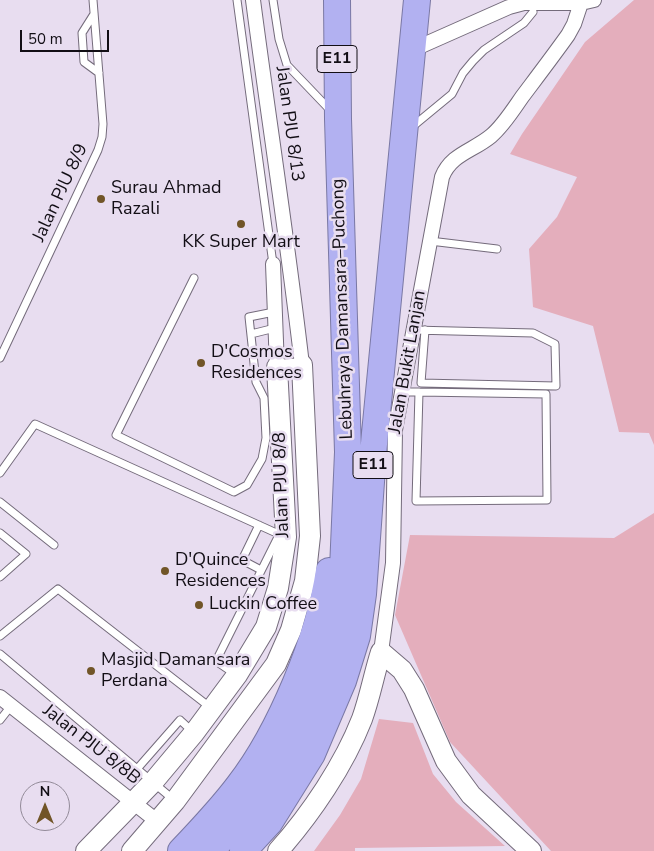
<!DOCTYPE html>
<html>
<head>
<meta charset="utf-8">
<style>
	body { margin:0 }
	#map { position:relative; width:654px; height:851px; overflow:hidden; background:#e8ddf0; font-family:"Nunito Sans",sans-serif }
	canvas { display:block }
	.north { position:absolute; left:20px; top:781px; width:50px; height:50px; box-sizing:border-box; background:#e8ddf0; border:1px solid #928a98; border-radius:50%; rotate:0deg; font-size:14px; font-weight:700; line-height:20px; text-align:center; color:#120e15 }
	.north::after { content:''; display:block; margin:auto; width:18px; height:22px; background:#715528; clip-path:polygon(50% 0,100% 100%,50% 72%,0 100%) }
	.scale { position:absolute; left:20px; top:30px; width:89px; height:22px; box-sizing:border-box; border:2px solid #120e15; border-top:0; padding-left:6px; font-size:15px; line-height:18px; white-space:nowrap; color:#120e15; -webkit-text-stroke:4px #e8ddf0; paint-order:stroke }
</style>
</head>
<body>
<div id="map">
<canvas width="654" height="851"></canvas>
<div class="north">N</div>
<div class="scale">50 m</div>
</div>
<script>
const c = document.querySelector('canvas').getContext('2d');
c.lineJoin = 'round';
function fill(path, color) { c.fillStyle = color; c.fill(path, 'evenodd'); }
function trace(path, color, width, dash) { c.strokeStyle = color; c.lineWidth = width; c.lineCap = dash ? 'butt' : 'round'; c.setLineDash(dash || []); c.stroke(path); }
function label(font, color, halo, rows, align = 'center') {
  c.font = font + ' "Nunito Sans",sans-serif'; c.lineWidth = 5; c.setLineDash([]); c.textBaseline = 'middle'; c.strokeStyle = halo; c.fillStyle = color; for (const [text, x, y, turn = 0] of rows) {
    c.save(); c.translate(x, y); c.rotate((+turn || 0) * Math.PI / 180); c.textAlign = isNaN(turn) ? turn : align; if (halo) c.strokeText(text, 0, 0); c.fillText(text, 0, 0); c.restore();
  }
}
fill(new Path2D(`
	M634,0H654V445L649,433L619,432L593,326L533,307L529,249L557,217L577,177L510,154L522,134L585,42Z
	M654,513V851H551L450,742L395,615L410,535L614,538Z
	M379,719L413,723L433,774L456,802L505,846L355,848V851H314L340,815L361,779Z`), '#e4aebc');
const lane = new Path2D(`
	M237,0L273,264
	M273,0L279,39L287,65L331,111
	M94,14L82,33L84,62L99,73
	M412,127L452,94L463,73L473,61L484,50L524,23L533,12
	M430,241L497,249
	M194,278L116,435L234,492L247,485L262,459L266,438L264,398L256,382L249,317L274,312
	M413,330L533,333L555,344L556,386L421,383L425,330
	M251,334L275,328
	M0,358L98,150L102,137L103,124L93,0
	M401,392H419L546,394L547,500L416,501L419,392
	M0,473L35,424L283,536
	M0,502L54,545
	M259,525L242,560L261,570
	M0,533L26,554L0,577
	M0,636L58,589L211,708
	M0,654L174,800
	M235,674L216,661L279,535
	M0,720L11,706
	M137,769L180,720L193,732`);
const street = new Path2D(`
	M253,0C269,122 288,243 302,365L277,367L273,264
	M412,50L509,7L524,3H581L594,0
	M381,652L393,563L395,430L442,177C451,154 473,151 491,136C503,126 513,110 522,97C537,77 553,56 568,35L574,24L581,3
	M0,697L158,822`);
const secondary = new Path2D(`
	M86,851L153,782L194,733L237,675L266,627L278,588L286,537L277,367
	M132,851L175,801L276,664L291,630L305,581L310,536L302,365
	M278,851C311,814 344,765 362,719C370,697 374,674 381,652L402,670L414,689L446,761L471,795L531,851`);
const highway = new Path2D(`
	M181,851C201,830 221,809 239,785C280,732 319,638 329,571
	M211,851L260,796L297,739L327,671L337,633L342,592L348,452L338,119L337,0
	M243,851L269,823L312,754L343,681L357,636L363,594L373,454L417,0`);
trace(lane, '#746b7b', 9);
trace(street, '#746b7b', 16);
trace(secondary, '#746b7b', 22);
trace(highway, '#7a78a4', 28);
trace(lane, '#fff', 7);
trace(street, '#fff', 14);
trace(secondary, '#fff', 20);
trace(highway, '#b2b1f1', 26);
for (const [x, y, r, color] of [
	[101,199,5,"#715528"],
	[241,224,5,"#715528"],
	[201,363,5,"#715528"],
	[165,571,5,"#715528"],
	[199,605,5,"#715528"],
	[91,671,5,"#715528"]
]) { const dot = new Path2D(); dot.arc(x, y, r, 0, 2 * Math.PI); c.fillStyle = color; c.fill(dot); trace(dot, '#e8ddf0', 2); }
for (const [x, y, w] of [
	[337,59,40],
	[373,465,40]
]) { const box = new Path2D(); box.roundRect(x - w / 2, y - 13.5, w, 27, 4); c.fillStyle = '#e8ddf0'; c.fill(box); trace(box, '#120e15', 1); }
label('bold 16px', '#120e15', null, [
	["E11",337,59],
	["E11",373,465]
]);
label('18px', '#120e15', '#e8ddf0', [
	["Jalan PJU 8/13",289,124,82],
	["Jalan PJU 8/9",61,193,-65],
	["Lebuhraya Damansara–Puchong",343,309,-92],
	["Jalan Bukit Lanjan",408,362,-80],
	["Jalan PJU 8/8",282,485,-92],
	["Jalan PJU 8/8B",91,745,38]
]);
label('18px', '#120e15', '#e8ddf0', [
	["Surau Ahmad",111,189],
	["Razali",111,210],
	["KK Super Mart",241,243,"center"],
	["D'Cosmos",211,353],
	["Residences",211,374],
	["D'Quince",175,561],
	["Residences",175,582],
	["Luckin Coffee",209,605],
	["Masjid Damansara",101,661],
	["Perdana",101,682]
], 'left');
</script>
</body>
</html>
